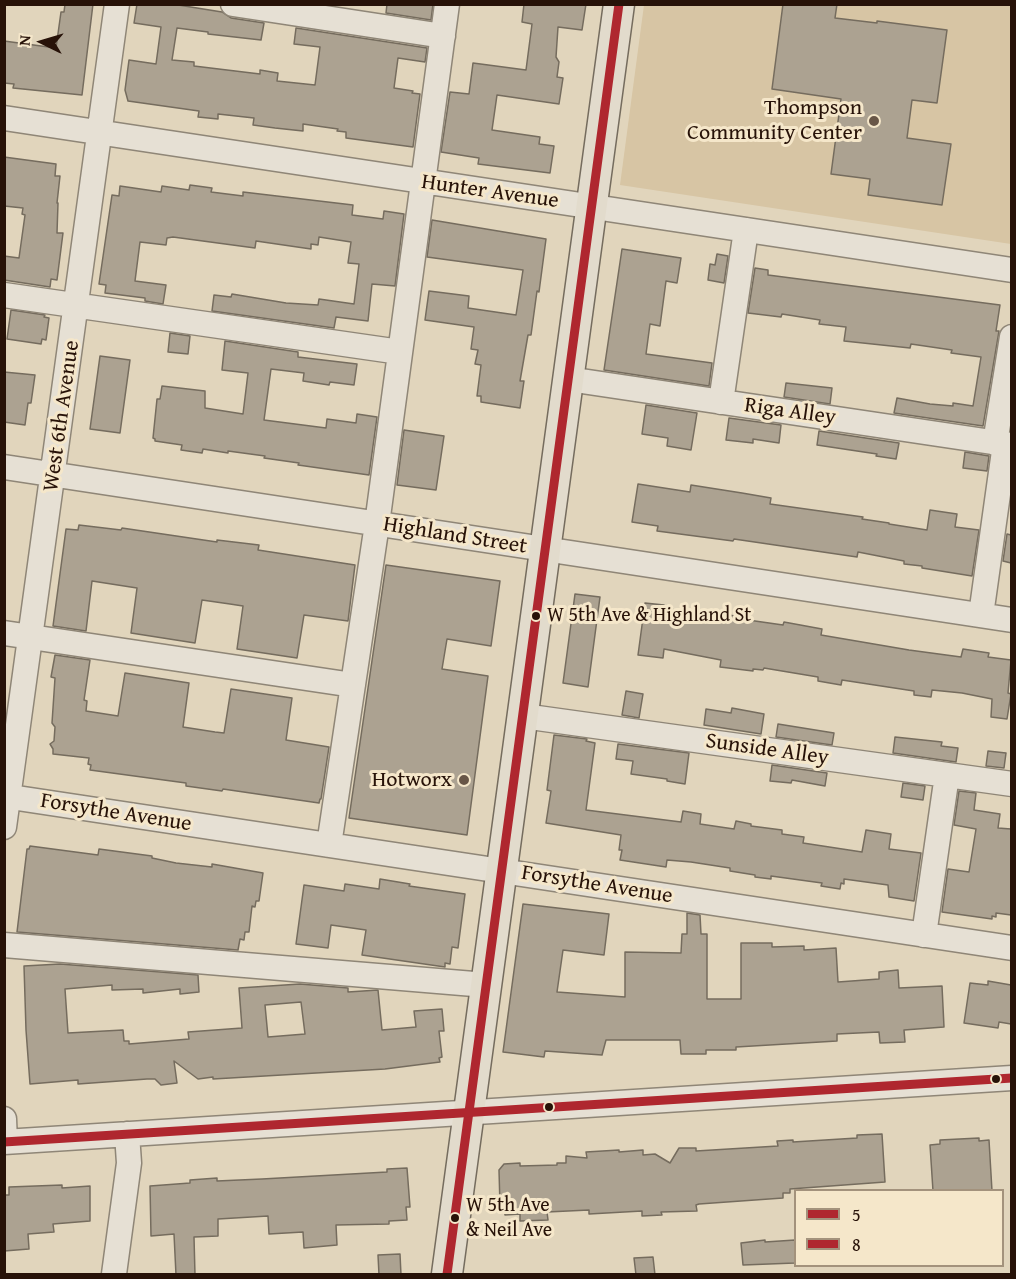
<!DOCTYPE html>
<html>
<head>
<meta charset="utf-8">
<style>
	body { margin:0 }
	#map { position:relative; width:1016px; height:1279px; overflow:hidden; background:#e1d5bc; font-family:"Gentium Book Plus",serif }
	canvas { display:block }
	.frame { position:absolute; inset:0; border:6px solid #271208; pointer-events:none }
	.legend { position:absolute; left:794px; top:1189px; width:210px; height:78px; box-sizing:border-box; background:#f5e7ca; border:2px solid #a3927c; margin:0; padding:8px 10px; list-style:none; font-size:18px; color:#271208 }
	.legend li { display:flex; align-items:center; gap:12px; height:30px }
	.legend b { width:30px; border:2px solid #a3927c }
	.north { position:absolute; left:12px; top:12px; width:60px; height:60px; -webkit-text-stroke:4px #f5e7ca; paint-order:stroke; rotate:275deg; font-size:16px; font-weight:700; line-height:24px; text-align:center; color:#271208 }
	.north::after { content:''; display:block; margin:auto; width:21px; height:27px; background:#271208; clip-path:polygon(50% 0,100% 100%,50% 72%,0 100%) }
</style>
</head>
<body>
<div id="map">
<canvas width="1016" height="1279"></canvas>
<div class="frame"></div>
<ul class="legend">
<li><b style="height:8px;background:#af272f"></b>5</li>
<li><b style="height:8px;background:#af272f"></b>8</li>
</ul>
<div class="north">N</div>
</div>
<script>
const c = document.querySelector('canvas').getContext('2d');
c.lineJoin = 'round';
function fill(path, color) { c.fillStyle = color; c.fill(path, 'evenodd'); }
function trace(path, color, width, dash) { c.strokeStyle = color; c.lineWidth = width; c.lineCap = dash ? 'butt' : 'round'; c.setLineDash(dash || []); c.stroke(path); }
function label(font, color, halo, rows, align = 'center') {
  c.font = font + ' "Gentium Book Plus",serif'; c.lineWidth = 6; c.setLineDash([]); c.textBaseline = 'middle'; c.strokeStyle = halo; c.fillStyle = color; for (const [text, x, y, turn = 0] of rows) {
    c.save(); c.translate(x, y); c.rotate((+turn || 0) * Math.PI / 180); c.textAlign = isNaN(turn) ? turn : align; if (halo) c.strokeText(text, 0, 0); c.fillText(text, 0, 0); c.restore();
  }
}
fill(new Path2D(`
	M644,5H1011V244L620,185Z`), '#d7c5a4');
const building = new Path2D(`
	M65,4H93L82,95L13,88L14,84L4,83V41L56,48L61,12H64Z
	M137,4H172L222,12L231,18L264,23L261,40L208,34V32L177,28L172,60L194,62V66L260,74V70L278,73L277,81L315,85L320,47L294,44L296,28L427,48L425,62L398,58L394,88L413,91L412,93L420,94L413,147L346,138V132L337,131L338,129L303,124V131L275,128L253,125L254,118L218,114V119L198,117L199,111L128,101L125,90L129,60L156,64L161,27L134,23Z
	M387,4H433L431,20L386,13Z
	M524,4H586L582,30L558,27L556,57L559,62L557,77L563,78L559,104L497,95L492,130L540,137L539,144L554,146L550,173L478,164L479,158L441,152L450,92L469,94L473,63L526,70L532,24L522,22Z
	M783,4H837L835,18L877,23V21L947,30L937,103L912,100L907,138L951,144L942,205L868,195L870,179L831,174L841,99L772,89Z
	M4,157L56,164L55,176H60L57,203H58L57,233H63L57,280L51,279L50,287L4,280V256L19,258L25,215L22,214L23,208L4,206Z
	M190,185L212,188L211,192L243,196V192L353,205L352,215L383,219L384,211L404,214L395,286L372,284L368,321L336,317L334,328L212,311L214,295L231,297L232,294L286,303L318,305L319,299L354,304L359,264L348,263L351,242L319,237L318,245L311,244V249L256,241L255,248L173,237L167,238L166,245L140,242L135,281L166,285L163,304L145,301V298L105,293L106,285L99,284L112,195L119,196L120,186L161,192L162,186L189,190Z
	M432,220L546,239L539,292L537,291L531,335H528L520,381H524L520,408L481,402V396H477L481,365L475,364L478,350L471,349L474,327L425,320L429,291L469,296L468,308L516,315L523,270L427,257Z
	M622,249L681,258L677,283L666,281L660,326L650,324L646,354L712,363L709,386L604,370Z
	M717,254L728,256L724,283L708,280L710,264L715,265Z
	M755,268L768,270V275L1000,305L996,331H999L983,426L894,413L897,398L930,404L953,406V403L973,406L981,357L951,353L952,350L911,344L910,348L844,341L846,327L819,324L820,320L782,314L781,317L748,313Z
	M11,310L45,315L44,317L49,318L46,340L42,339L41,344L7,339Z
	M170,333L190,336L188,354L168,352Z
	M225,341L298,352V357L357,364L354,385L330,382L329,385L303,381L304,373L271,369L264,420L326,428L327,419L356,423L357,414L377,417L369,475L298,465L299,463L264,458L265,456L228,451V453L203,449L202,453L181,450L182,445L155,441V439L153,438L157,399H160L162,386L205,391V408L243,414L248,373L222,370Z
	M100,356L130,360L120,433L90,429Z
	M4,372L35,375L31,403H28L25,425L4,422Z
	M786,383L832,388L830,404L784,397Z
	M646,405L697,413L691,450L667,446L668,438L642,434Z
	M729,418L781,425L779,443L753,439V443L726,440Z
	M404,430L444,436L436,490L397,485Z
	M819,431L899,443L896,459L876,456L877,454L817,445Z
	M965,452L989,456L987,471L963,468Z
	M638,484L690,492L691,485L742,493L771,498L770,504L863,517L862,519L889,523V524L927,530L930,510L957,514L955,527L979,530L972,576L922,568V566L904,564V561L858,552L857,557L734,539L733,541L657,531L658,526L632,522Z
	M79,525L121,530L122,528L217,542V540L259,545L258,550L355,565L348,621L304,615L297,658L237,649L243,606L230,604L202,600L195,643L131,633L137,588L92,581L86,631L53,626L66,529L78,530Z
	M1007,534L1011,535V563L1003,561Z
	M386,565L500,581L491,646L447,639L442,669L488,676L467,835L349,818Z
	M575,594L600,597L588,687L563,683Z
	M645,603L664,605V608L716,617L717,613L741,617V619L783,625L784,622L822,629L821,635L909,650L961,657L963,649L989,653L988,657L1011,660L1008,693L1011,694L1007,719L991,717L992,699L962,693L932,690L931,697L914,695V691L842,680L841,685L818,681V677L764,668L763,670L753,669V671L720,667L721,660L664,649L663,658L638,655Z
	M55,655L90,660L84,700L87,701L86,711L118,716L125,673L189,683L183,727L215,732L224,733L231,689L292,698L286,740L329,747L321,799H320L319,803L223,789L222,791L186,786V783L90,770L91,765L88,764L89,758L53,754V749L50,744L54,741L55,727L52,723L55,678L51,677Z
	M626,691L643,694L639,718L622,715Z
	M732,708L764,714L761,734L704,725L706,709L731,713Z
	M778,724L834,733L832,745L776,737Z
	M554,735L587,739L586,741L595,743L586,810L681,822L683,811L701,814L700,824L734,829L736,821L751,824V826L782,830V834L804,837L803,843L862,852L866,830L891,834L889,849L921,853L914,901L889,897L888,885L844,879V884L841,883L840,889L821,886L822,883L771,876V879L755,877V875L730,871V868L691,862L667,860L666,867L620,860L622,850H619L621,835L546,823L551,791L547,790Z
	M895,737L942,742L941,746L958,748L956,762L893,753Z
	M618,744L689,753L685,784L667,781V779L631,774L633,761L616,759Z
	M988,751L1006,753L1004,768L986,766Z
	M772,765L827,773L825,786L792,780L791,783L770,781Z
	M903,783L925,786L923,800L901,797Z
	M959,791L976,793L974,810L1000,814L998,828L1011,829V915L996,913V917L992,916V919L942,912L948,869L969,872L976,829L954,825Z
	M30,846L98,855L99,849L152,856V858L176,863L212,867V864L263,873L259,901H256L255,907L252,906L249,932H245L244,940L240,939L238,950L17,932L27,849H29Z
	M380,879L410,884L409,886L465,894L458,948L452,947L450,964L445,963V967L362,955L366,930L331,925L328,948L296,944L304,885L344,891L345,884L379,889Z
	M523,904L609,914L604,955L563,950L557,992L625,997V952L681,953L682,934H687V913L700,915L701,934H707V999H741V943H772V947L804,946V950L836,948L838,982L879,979V972L898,970L899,988L942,986L944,1027L904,1030L905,1042L880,1043L879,1032L837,1034V1041L736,1047V1050H706V1054H681L680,1040H606L602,1055L545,1051L544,1057L503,1052Z
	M60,964L198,975L199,992L180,994V989L143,993V989L112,990V985L65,989L68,1033L123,1030L124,1041H129V1044L189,1039L188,1032L242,1028L239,988L300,984L348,988V992L378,990L382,1030L416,1027L414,1011L442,1009L444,1031H439L442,1057L439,1058L440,1062L385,1069L213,1079V1077L198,1079L174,1061L177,1083L161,1085L155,1079H147L78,1084V1080L30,1084L26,1030L24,966ZM301,1002L305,1034L268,1037L265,1005Z
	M988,981L1011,985V1024L999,1022L998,1028L964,1023L970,983L988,985Z
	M882,1134L885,1182L790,1189V1193H783V1198L699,1204L696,1205L697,1211L661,1212L662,1215L642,1216V1211L589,1214V1210L547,1212L548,1220L520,1221V1214L505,1215L504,1205L500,1206L499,1170L504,1164L520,1163V1166L557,1165V1163H566V1156L587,1158L586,1152L619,1150V1152L643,1150V1155L655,1154L670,1163L679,1148H696V1151L778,1146L777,1141L793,1140V1142L857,1138V1135Z
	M979,1138V1141L989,1140L992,1191H933L930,1145L940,1144V1140Z
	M407,1168L410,1207H406L407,1220L389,1221V1224L336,1225L337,1245L304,1248L303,1232L269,1234L268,1216L218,1219V1236L194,1237L195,1275H176L174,1234L151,1236L150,1186L190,1183V1180L217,1178V1181L262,1179L387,1172V1169Z
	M62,1185V1188L90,1186V1221L53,1224L54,1232L28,1234L29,1249L4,1251V1195H9V1187Z
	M765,1240V1242L795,1240V1263L743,1265L741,1243Z
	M400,1254L401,1275H379L378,1255Z
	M653,1257L655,1275H636L634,1258Z`);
fill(building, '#aca291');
trace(building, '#756c5e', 1.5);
const minor = new Path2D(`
	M233,4L443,36
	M4,118L1012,270
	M4,295L400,352
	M568,379L1012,445
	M721,402L746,230
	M995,443L1012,337
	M4,467L1012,620
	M981,615L1005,444
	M4,633L353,685
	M523,716L1012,784
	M4,796L1012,948
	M4,827L117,4
	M329,845L377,524L447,4
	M924,935L947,775
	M4,945L486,985
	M4,1119L5,1142
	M4,1142L1012,1078
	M114,1274L129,1163L127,1134`);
const major = new Path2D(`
	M447,1274L619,4`);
trace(minor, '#8f8677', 27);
trace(major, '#756c5e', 33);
trace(minor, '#e6e0d4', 24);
trace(major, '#e2dbcc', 30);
trace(new Path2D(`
	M447,1274L619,4`), '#af272f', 9);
trace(new Path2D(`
	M4,1142L1012,1078`), '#af272f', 9);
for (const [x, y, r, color] of [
	[874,121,6,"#685647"],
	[536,616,5,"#271208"],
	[464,780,6,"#685647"],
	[996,1079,5,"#271208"],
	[549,1107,5,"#271208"],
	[455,1218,5,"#271208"]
]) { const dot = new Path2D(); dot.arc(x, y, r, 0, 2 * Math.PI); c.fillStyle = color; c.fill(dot); trace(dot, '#f5e7ca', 2); }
label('20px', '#271208', '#f5e7ca', [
	["W 5th Ave & Highland St",547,616],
	["W 5th Ave",466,1206],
	["& Neil Ave",466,1231]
], 'left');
label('22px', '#271208', '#f5e7ca', [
	["Thompson",862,108],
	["Community Center",862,133],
	["Hotworx",452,780]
], 'right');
label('22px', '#271208', '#f5e7ca', [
	["Hunter Avenue",490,192,8],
	["Riga Alley",790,412,8],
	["West 6th Avenue",62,416,-82],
	["Highland Street",455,536,9],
	["Sunside Alley",767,750,8],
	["Forsythe Avenue",116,813,9],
	["Forsythe Avenue",597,885,9]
]);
</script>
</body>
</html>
